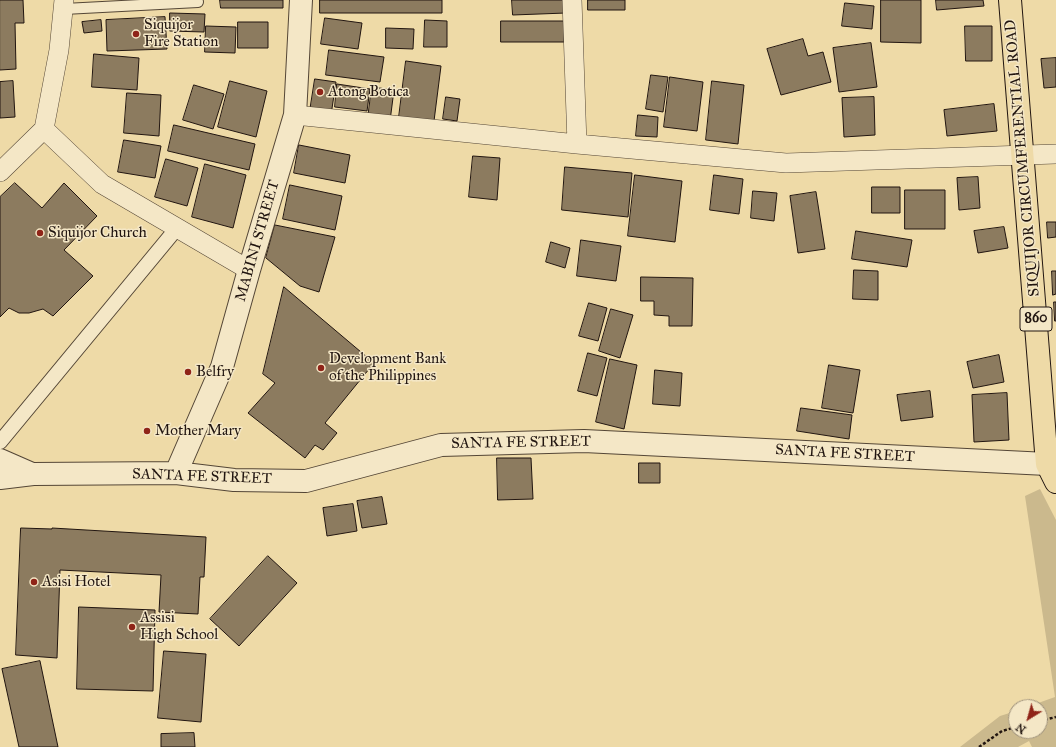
<!DOCTYPE html>
<html>
<head>
<meta charset="utf-8">
<style>
	body { margin:0 }
	#map { position:relative; width:1056px; height:747px; overflow:hidden; background:#eedaa7; font-family:"IM FELL Great Primer",serif }
	canvas { display:block }
	.north { position:absolute; left:1008px; top:699px; width:40px; height:40px; box-sizing:border-box; background:#f4e7c6; border:1px solid #a0937d; border-radius:50%; rotate:217deg; font-size:11px; font-weight:700; line-height:16px; text-align:center; color:#211510 }
	.north::after { content:''; display:block; margin:auto; width:14px; height:18px; background:#8f2418; clip-path:polygon(50% 0,100% 100%,50% 72%,0 100%) }
</style>
</head>
<body>
<div id="map">
<canvas width="1056" height="747"></canvas>
<div class="north">N</div>
</div>
<script>
const c = document.querySelector('canvas').getContext('2d');
c.lineJoin = 'round';
function fill(path, color) { c.fillStyle = color; c.fill(path, 'evenodd'); }
function trace(path, color, width, dash) { c.strokeStyle = color; c.lineWidth = width; c.lineCap = dash ? 'butt' : 'round'; c.setLineDash(dash || []); c.stroke(path); }
function label(font, color, halo, rows, align = 'center') {
  c.font = font + ' "IM FELL Great Primer",serif'; c.lineWidth = 3; c.setLineDash([]); c.textBaseline = 'middle'; c.strokeStyle = halo; c.fillStyle = color; for (const [text, x, y, turn = 0] of rows) {
    c.save(); c.translate(x, y); c.rotate((+turn || 0) * Math.PI / 180); c.textAlign = isNaN(turn) ? turn : align; if (halo) c.strokeText(text, 0, 0); c.fillText(text, 0, 0); c.restore();
  }
}
fill(new Path2D(`
	M1040,489L1056,520V747H1032L1029,741L1018,747H960L1000,716L1016,711V731H1040V707H1027L1055,697L1025,496Z`), '#cbb98d');
const building = new Path2D(`
	M0,0H23L24,23H15L16,69L0,70Z
	M220,0H283V8H221Z
	M320,0H442V13H320Z
	M512,0H566V13L513,15Z
	M588,0H625V10H588Z
	M881,0H921V43L881,42Z
	M936,0H983L984,6L937,10Z
	M845,3L874,6L872,29L842,26Z
	M170,13L205,14L204,32L170,31Z
	M165,17L167,49L107,51L106,20Z
	M325,18L362,23L358,49L321,44Z
	M101,20L102,31L84,33L82,22Z
	M425,20L447,21V47H424Z
	M501,21H564V42H501Z
	M238,22H268V48H238Z
	M206,26L236,27L235,53L205,52Z
	M965,26H992V61H966Z
	M386,28L414,29L413,49L386,48Z
	M803,39L808,56L823,52L831,82L781,95L767,49Z
	M871,43L877,87L839,92L833,48Z
	M329,50L384,57L380,82L326,75Z
	M94,54L139,58L137,90L92,87Z
	M1056,58V87L1044,88L1041,59Z
	M406,61L441,66L434,121L399,117Z
	M651,75L668,77L663,112L646,109Z
	M670,77L703,82L697,131L664,127Z
	M315,79L336,82L331,115L310,111Z
	M13,81L15,117L0,118V82Z
	M230,81L267,91L256,137L218,127Z
	M712,81L744,85L738,144L706,140Z
	M337,84L370,89L367,111L335,107Z
	M194,85L224,94L213,129L183,120Z
	M372,87L394,90L390,121L368,118Z
	M127,93L161,95L159,136L124,133Z
	M446,97L460,99L457,121L443,119Z
	M874,97L875,135L844,137L842,98Z
	M994,104L997,131L947,136L944,110Z
	M638,115L658,117L657,137L636,136Z
	M174,125L255,144L249,170L168,151Z
	M124,140L161,146L155,178L118,172Z
	M299,145L350,155L345,183L294,173Z
	M473,156L500,158L497,200L469,197Z
	M166,159L198,168L187,206L155,197Z
	M205,164L246,175L233,228L192,217Z
	M565,167L632,173L628,217L562,210Z
	M635,175L682,181L675,242L628,236Z
	M714,175L743,179L739,214L710,210Z
	M978,177L980,208L959,210L957,178Z
	M15,183L42,208L64,183L97,216L64,250L93,276L53,316L43,309L29,313H19L9,308L0,317V197Z
	M290,185L342,196L335,230L283,219Z
	M872,187H900V213H872Z
	M905,190H945V229H905Z
	M753,191L777,193L774,221L751,218Z
	M816,192L825,249L798,253L790,196Z
	M1047,222H1056V237L1048,238Z
	M275,225L335,237L319,292L300,286L266,258Z
	M1004,227L1008,248L978,253L974,231Z
	M856,231L912,240L907,267L852,259Z
	M581,240L621,246L616,281L577,276Z
	M551,242L570,248L565,268L546,262Z
	M854,270L878,271V300L853,299Z
	M1052,271H1056V294L1053,295Z
	M641,277L693,278L692,326H669V316L654,315V301H641Z
	M284,287L374,363L325,423L337,433L323,450L315,445L305,458L248,413L275,383L263,374Z
	M1054,302H1056V321H1055Z
	M589,303L607,308L598,341L579,336Z
	M611,309L633,315L620,358L599,351Z
	M588,353L607,358L597,396L578,391Z
	M999,355L1004,382L973,388L967,362Z
	M610,359L637,365L624,429L596,422Z
	M829,365L860,370L853,413L822,408Z
	M655,370L682,373L680,406L653,404Z
	M930,391L933,417L901,421L897,395Z
	M1007,393L1009,440L974,442L972,395Z
	M801,408L852,415L849,439L797,431Z
	M497,458H531L533,499L498,500Z
	M639,463H660V483H639Z
	M382,497L387,524L362,528L357,501Z
	M353,504L357,531L327,536L323,508Z
	M21,528L52,529V528L206,537L204,577H200L198,614L159,612L161,575L60,570L57,658L16,655Z
	M268,556L297,583L239,646L210,619Z
	M79,607L155,610L153,691L77,689Z
	M164,651L206,654L201,722L158,718Z
	M40,661L58,747H19L2,669Z
	M194,733L195,747H161V734Z`);
fill(building, '#8c7b5f');
trace(building, '#211510', 1);
const service = new Path2D(`
	M64,9L198,2`);
const pedestrian = new Path2D(`
	M0,442L177,228`);
const minor = new Path2D(`
	M572,0L577,144
	M295,115L577,144L786,163L1056,154
	M44,129L102,184L249,270
	M44,129L59,50L64,0
	M0,172L44,129`);
const tertiary = new Path2D(`
	M0,460L32,474
	M176,473L222,367L249,270L295,115L301,0
	M0,478L33,474L176,473L234,480L306,481L441,445L584,441L1047,464`);
const primary = new Path2D(`
	M1010,0L1047,464L1056,482`);
trace(service, '#544636', 12);
trace(pedestrian, '#544636', 16);
trace(minor, '#544636', 20);
trace(tertiary, '#544636', 24);
trace(primary, '#211510', 24);
trace(new Path2D(`
	M1040,721L1056,717
	M979,747L1002,731L1016,727`), '#211510', 2.5, [3, 2]);
trace(service, '#f4e7c6', 10);
trace(pedestrian, '#f4e7c6', 14);
trace(minor, '#f4e7c6', 19);
trace(tertiary, '#f4e7c6', 22);
trace(primary, '#eedaa7', 22);
for (const [x, y, r, color] of [
	[136,34,4,"#8f2418"],
	[320,92,4,"#8f2418"],
	[40,233,4,"#8f2418"],
	[321,368,4,"#8f2418"],
	[188,372,4,"#8f2418"],
	[147,431,4,"#8f2418"],
	[34,582,4,"#8f2418"],
	[132,627,4,"#8f2418"]
]) { const dot = new Path2D(); dot.arc(x, y, r, 0, 2 * Math.PI); c.fillStyle = color; c.fill(dot); trace(dot, '#f4e7c6', 1.5); }
for (const [x, y, w] of [
	[1036,319,32]
]) { const box = new Path2D(); box.roundRect(x - w / 2, y - 12, w, 24, 3); c.fillStyle = '#f4e7c6'; c.fill(box); trace(box, '#211510', 1); }
label('bold 14px', '#211510', null, [
	["860",1036,319]
]);
label('15px', '#211510', '#f4e7c6', [
	["Siquijor",144,25],
	["Fire Station",144,42],
	["Atong Botica",328,92],
	["Siquijor Church",48,233],
	["Development Bank",329,359],
	["of the Philippines",329,376],
	["Belfry",196,372],
	["Mother Mary",155,431],
	["Asisi Hotel",42,582],
	["Assisi",140,618],
	["High School",140,635]
], 'left');
label('15px', '#211510', '#f4e7c6', [
	["SIQUIJOR CIRCUMFERENTIAL ROAD",1023,158,-95],
	["MABINI STREET",258,241,-74],
	["SANTA FE STREET",521,443,-1],
	["SANTA FE STREET",845,454,3],
	["SANTA FE STREET",202,477,2]
]);
</script>
</body>
</html>
